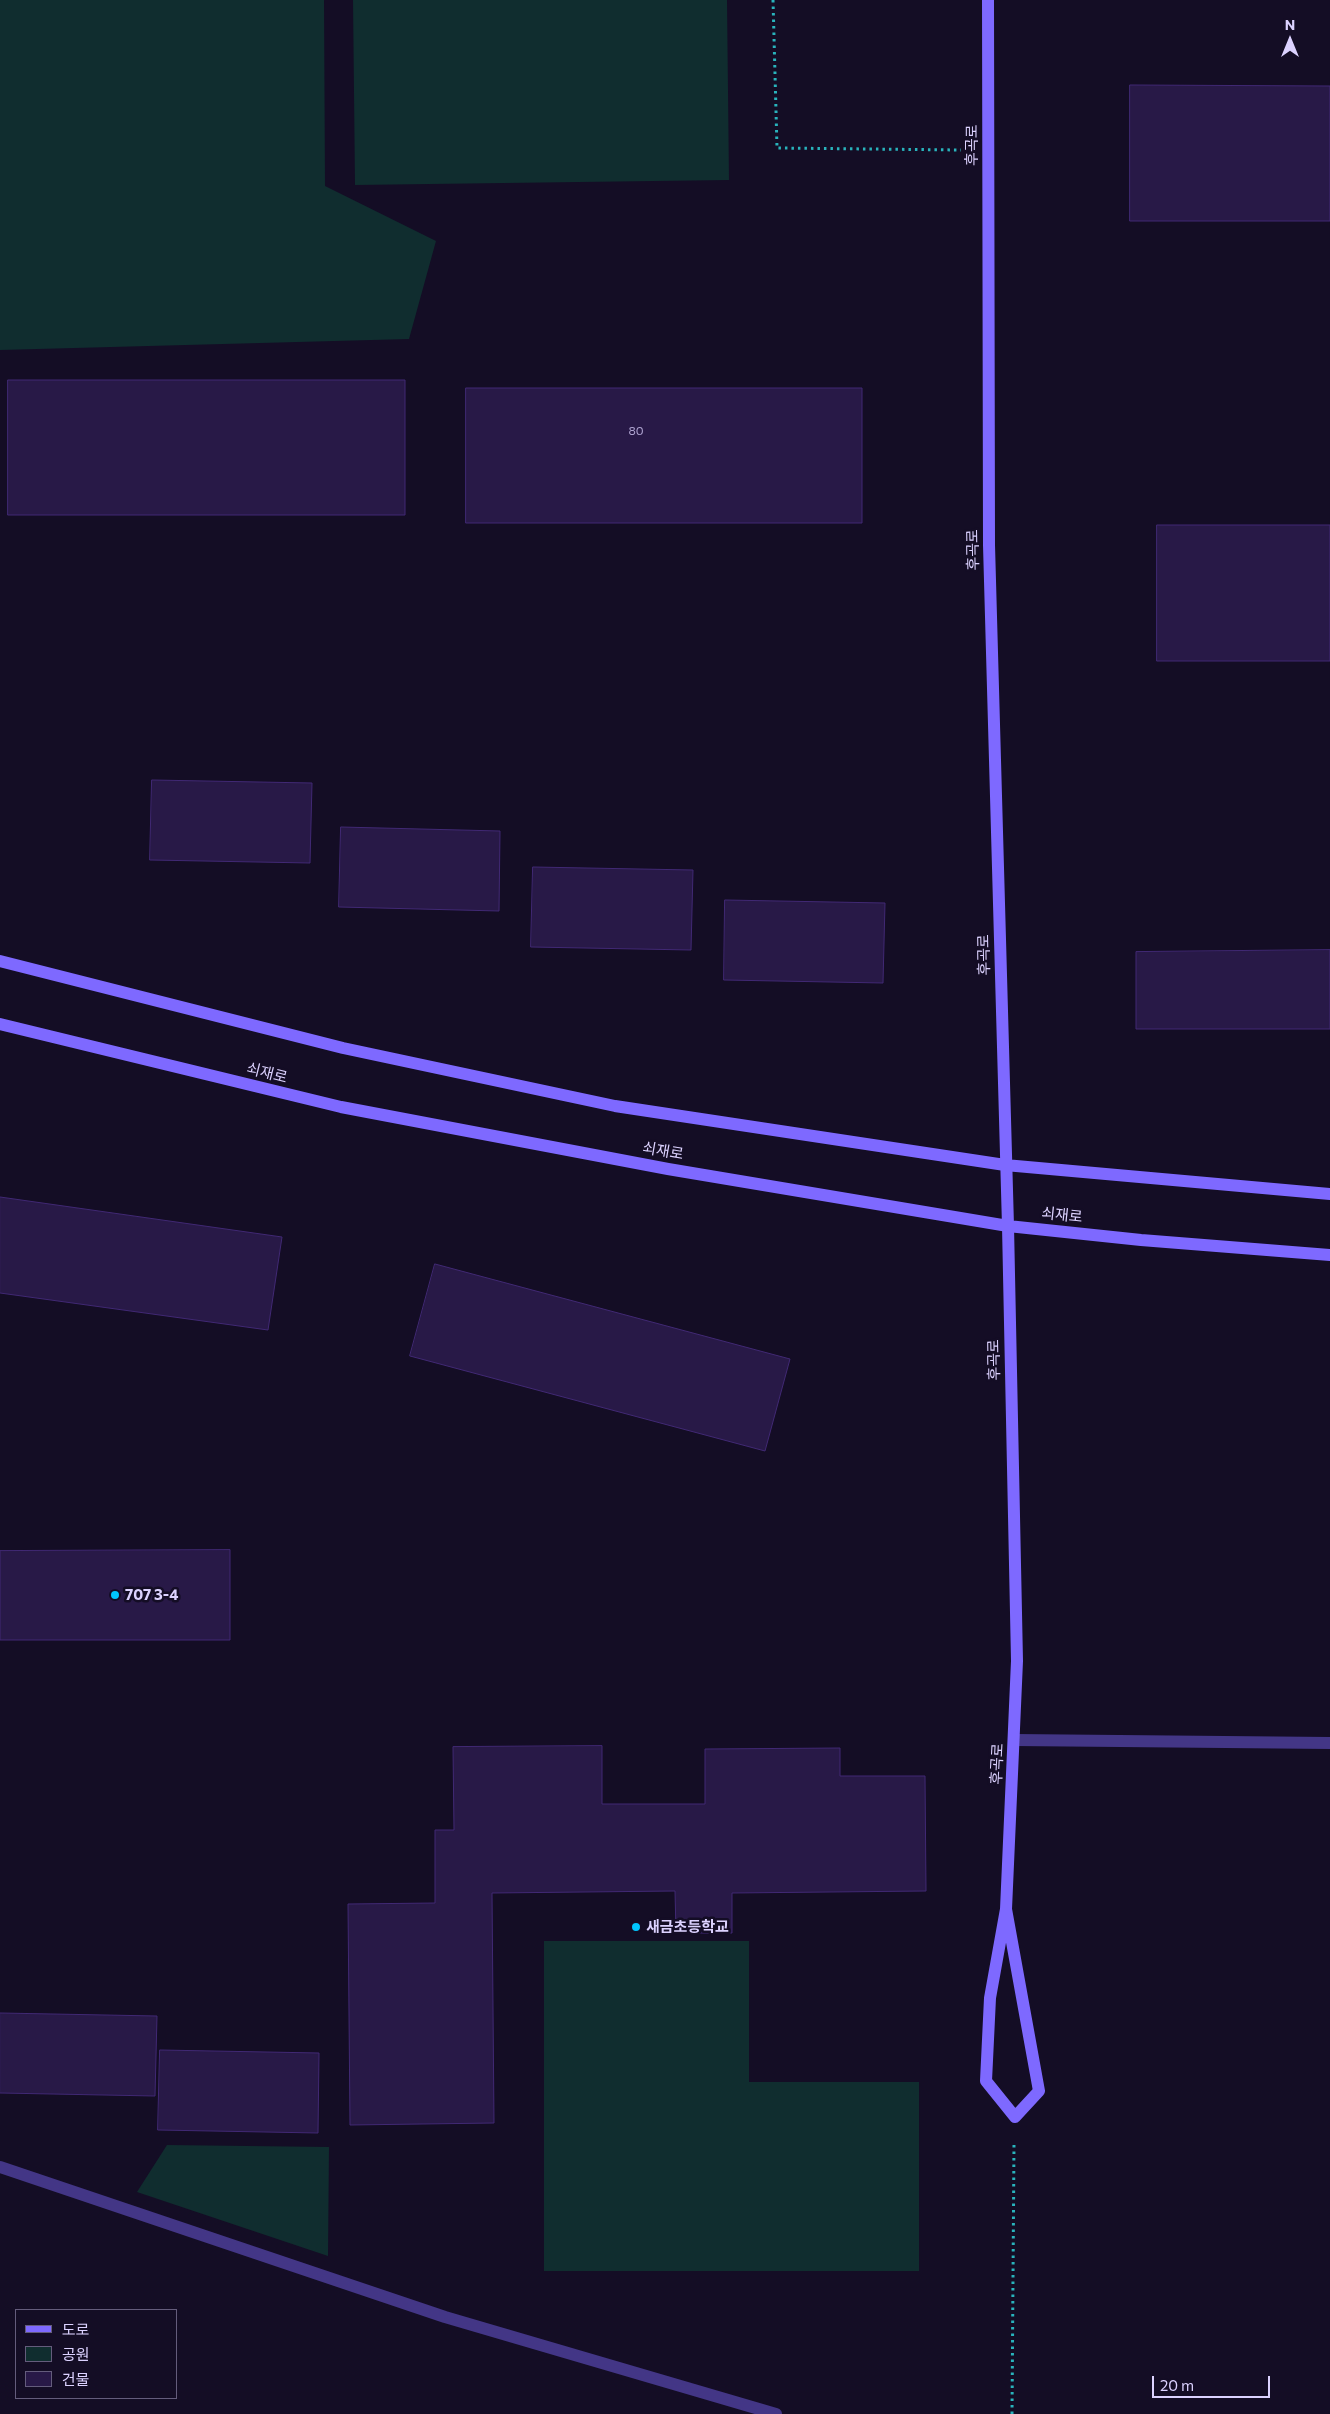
<!DOCTYPE html>
<html>
<head>
<meta charset="utf-8">
<style>
	body { margin:0 }
	#map { position:relative; width:1330px; height:2414px; overflow:hidden; background:#140d25; font-family:Commissioner,"Noto Sans KR",sans-serif }
	canvas { display:block }
	.legend { position:absolute; left:15px; top:2309px; width:162px; height:90px; box-sizing:border-box; background:#140d25; border:1px solid #645c7c; margin:0; padding:6px 9px; list-style:none; font-size:15px; color:#dcd2ff }
	.legend li { display:flex; align-items:center; gap:10px; height:25px }
	.legend b { width:25px; border:1px solid #645c7c }
	.north { position:absolute; left:1265px; top:15px; width:50px; height:50px; -webkit-text-stroke:4px #140d25; paint-order:stroke; rotate:0deg; font-size:14px; font-weight:700; line-height:20px; text-align:center; color:#dcd2ff }
	.north::after { content:''; display:block; margin:auto; width:18px; height:22px; background:#dcd2ff; clip-path:polygon(50% 0,100% 100%,50% 72%,0 100%) }
	.scale { position:absolute; left:1152px; top:2376px; width:118px; height:22px; box-sizing:border-box; border:2px solid #dcd2ff; border-top:0; padding-left:6px; font-size:15px; line-height:18px; white-space:nowrap; color:#dcd2ff; -webkit-text-stroke:4px #140d25; paint-order:stroke }
</style>
</head>
<body>
<div id="map">
<canvas width="1330" height="2414"></canvas>
<ul class="legend">
<li><b style="height:6px;background:#7e69ff"></b>도로</li>
<li><b style="height:14px;background:#102d2f"></b>공원</li>
<li><b style="height:14px;background:#281947"></b>건물</li>
</ul>
<div class="north">N</div>
<div class="scale">20 m</div>
</div>
<script>
const c = document.querySelector('canvas').getContext('2d');
c.lineJoin = 'round';
function fill(path, color) { c.fillStyle = color; c.fill(path, 'evenodd'); }
function trace(path, color, width, dash) { c.strokeStyle = color; c.lineWidth = width; c.lineCap = dash ? 'butt' : 'round'; c.setLineDash(dash || []); c.stroke(path); }
function label(font, color, halo, rows, align = 'center') {
  c.font = font + ' Commissioner,"Noto Sans KR",sans-serif'; c.lineWidth = 5; c.setLineDash([]); c.textBaseline = 'middle'; c.strokeStyle = halo; c.fillStyle = color; for (const [text, x, y, turn = 0] of rows) {
    c.save(); c.translate(x, y); c.rotate((+turn || 0) * Math.PI / 180); c.textAlign = isNaN(turn) ? turn : align; if (halo) c.strokeText(text, 0, 0); c.fillText(text, 0, 0); c.restore();
  }
}
fill(new Path2D(`
	M0,0H324L325,186L436,241L409,339L0,350Z
	M353,0H727L729,180L355,185Z
	M544,1941H749V2082H919V2271H544Z
	M167,2145L329,2147L328,2256L137,2192Z`), '#102d2f');
const building = new Path2D(`
	M1130,85L1330,86V221H1130Z
	M8,380H405V515H8Z
	M466,388H862V523H466Z
	M1157,525H1330V661H1157Z
	M152,780L312,783L310,863L150,860Z
	M341,827L500,831L499,911L339,907Z
	M533,867L693,870L691,950L531,947Z
	M725,900L885,903L883,983L724,980Z
	M1330,950V1029H1136V952Z
	M0,1197L282,1237L268,1330L0,1293Z
	M435,1264L790,1359L765,1451L410,1356Z
	M230,1550V1640H0V1551Z
	M602,1746V1804H705V1749L840,1748V1776H925L926,1891L732,1893V1933H676L675,1891L492,1893L494,2123L350,2125L348,1904L435,1903V1830H454L453,1747Z
	M0,2013L157,2016L155,2096L0,2093Z
	M160,2050L319,2053L318,2133L158,2130Z`);
fill(building, '#281947');
trace(building, '#412974', 1);
trace(new Path2D(`
	M773,0L777,148L961,150
	M1012,2414L1014,2143`), '#29b3bc', 3, [2.5, 4]);
trace(new Path2D(`
	M0,2167L445,2317L776,2414`), '#433686', 12);
trace(new Path2D(`
	M1014,1740L1330,1743`), '#433686', 12);
trace(new Path2D(`
	M988,0L989,545L1008,1226L1017,1661L1006,1909
	M0,961L343,1048L615,1106L1005,1165L1330,1194
	M0,1024L341,1107L668,1169L1008,1226L1141,1240L1330,1255
	M1006,1909L1039,2091L1015,2117L986,2081L990,1998Z`), '#7e69ff', 12);
for (const [x, y, r, color] of [
	[115,1595,5,"#00c5fd"],
	[636,1927,5,"#00c5fd"]
]) { const dot = new Path2D(); dot.arc(x, y, r, 0, 2 * Math.PI); c.fillStyle = color; c.fill(dot); trace(dot, '#140d25', 2); }
label('12px', '#afa4d1', null, [
	["80",636,431]
]);
label('15px', '#dcd2ff', '#140d25', [
	["후곡로",972,145,-90],
	["후곡로",973,550,-91],
	["후곡로",984,955,-91],
	["쇠재로",267,1073,14],
	["쇠재로",663,1151,10],
	["쇠재로",1062,1215,6],
	["후곡로",994,1360,-91],
	["후곡로",997,1764,-87]
]);
label('bold 15px', '#dcd2ff', '#140d25', [
	["707 3-4",125,1595],
	["새금초등학교",646,1927]
], 'left');
</script>
</body>
</html>
